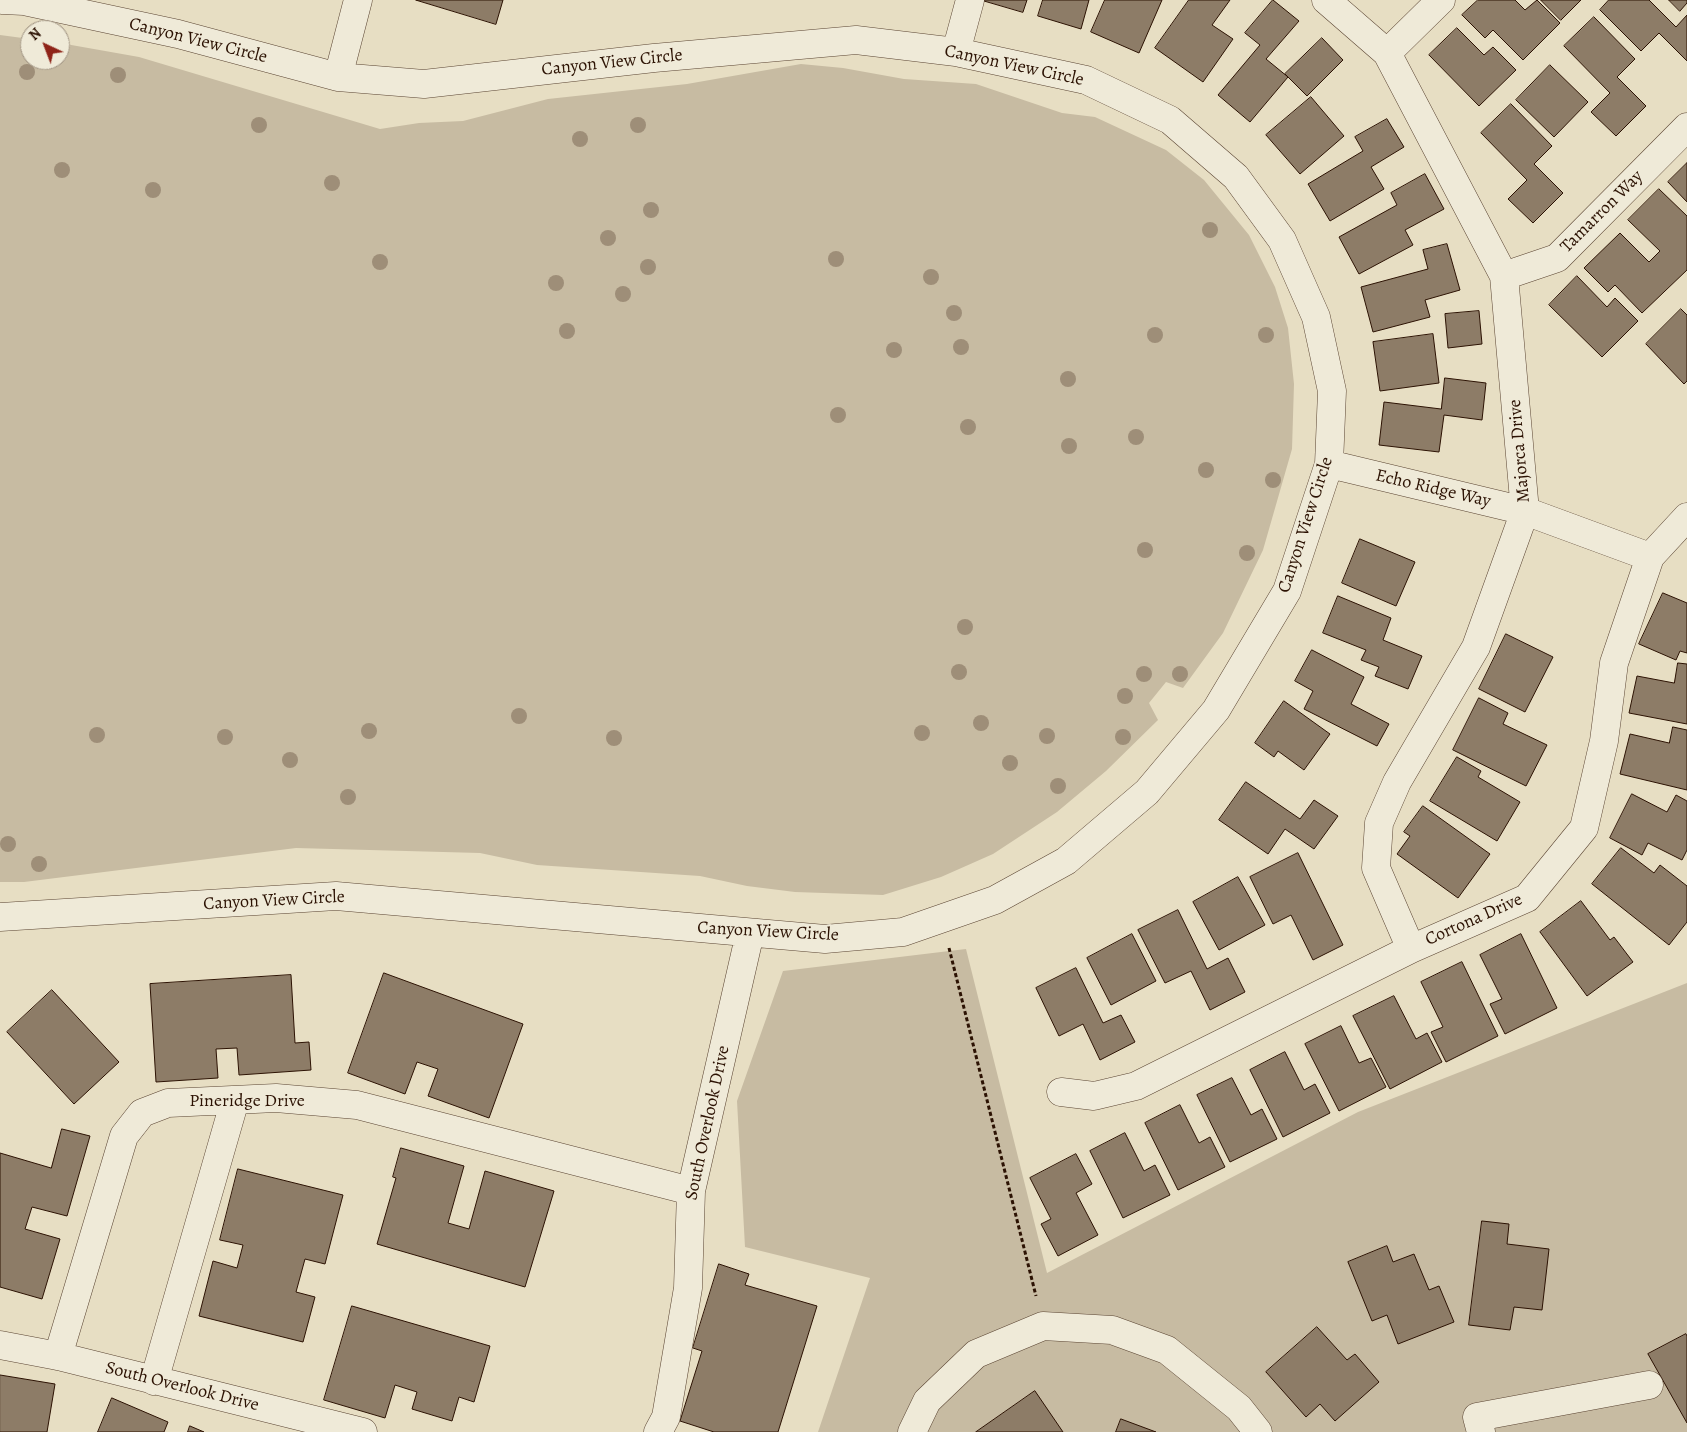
<!DOCTYPE html>
<html>
<head>
<meta charset="utf-8">
<style>
	body { margin:0 }
	#map { position:relative; width:1687px; height:1432px; overflow:hidden; background:#e7dec3; font-family:Alegreya,serif }
	canvas { display:block }
	.north { position:absolute; left:20px; top:20px; width:50px; height:50px; box-sizing:border-box; background:#efead8; border:1px solid #a19483; border-radius:50%; rotate:317deg; font-size:14px; font-weight:700; line-height:20px; text-align:center; color:#2c1203 }
	.north::after { content:''; display:block; margin:auto; width:18px; height:22px; background:#8f2418; clip-path:polygon(50% 0,100% 100%,50% 72%,0 100%) }
</style>
</head>
<body>
<div id="map">
<canvas width="1687" height="1432"></canvas>
<div class="north">N</div>
</div>
<script>
const c = document.querySelector('canvas').getContext('2d');
c.lineJoin = 'round';
function fill(path, color) { c.fillStyle = color; c.fill(path, 'evenodd'); }
function trace(path, color, width, dash) { c.strokeStyle = color; c.lineWidth = width; c.lineCap = dash ? 'butt' : 'round'; c.setLineDash(dash || []); c.stroke(path); }
function label(font, color, halo, rows, align = 'center') {
  c.font = font + ' Alegreya,serif'; c.lineWidth = 4; c.setLineDash([]); c.textBaseline = 'middle'; c.strokeStyle = halo; c.fillStyle = color; for (const [text, x, y, turn = 0] of rows) {
    c.save(); c.translate(x, y); c.rotate((+turn || 0) * Math.PI / 180); c.textAlign = isNaN(turn) ? turn : align; if (halo) c.strokeText(text, 0, 0); c.fillText(text, 0, 0); c.restore();
  }
}
fill(new Path2D(`
	M0,35L30,39V60H60V43L139,57L380,129L419,123L463,121L548,99L687,84L801,64L843,68L904,79L976,84L1062,113L1095,117L1166,150L1204,180L1249,235L1275,287L1288,328L1294,384L1292,449L1263,550L1223,633L1183,688L1166,682L1149,703L1158,720L1106,771L1057,812L993,854L941,877L883,895L795,892L747,886L700,876L537,865L480,853L296,848L24,882H0Z
	M966,949L1047,1273L1358,1112L1687,983V1432H818L870,1278L745,1247L737,1101L783,971Z`), '#c7bba2');
const building = new Path2D(`
	M416,0H503L496,24Z
	M981,0H1027L1023,12Z
	M1043,0H1089L1081,29L1038,16Z
	M1105,0H1162L1139,53L1091,32Z
	M1189,0H1230L1212,25L1233,39L1203,82L1155,48Z
	M1273,0L1299,21L1266,59L1288,77L1250,122L1218,95L1260,45L1245,33Z
	M1478,0H1515L1525,10L1537,0L1560,23L1523,60L1493,30L1485,38L1462,15Z
	M1541,0H1581L1561,20Z
	M1609,0H1649L1676,27L1687,15V61L1659,33L1641,51L1600,10Z
	M1669,0H1687V3L1680,11Z
	M1594,17L1635,59L1617,77L1646,106L1616,136L1591,112L1610,93L1564,46Z
	M1457,28L1484,55L1493,47L1516,70L1479,106L1429,55Z
	M1322,38L1343,60L1307,96L1285,74Z
	M1550,65L1588,102L1554,137L1516,100Z
	M1311,97L1344,136L1300,174L1266,135Z
	M1511,104L1552,146L1534,164L1563,193L1533,223L1508,199L1527,180L1481,133Z
	M1387,119L1404,147L1371,167L1384,189L1330,221L1308,184L1363,151L1355,137Z
	M1687,163V202L1668,182Z
	M1425,174L1444,209L1405,230L1413,245L1359,274L1339,237L1397,205L1391,193Z
	M1659,189L1687,216V270L1642,313L1615,285L1608,292L1584,268L1620,233L1649,262L1660,251L1628,220Z
	M1447,244L1460,290L1425,300L1430,317L1373,332L1361,287L1428,269L1423,250Z
	M1577,276L1607,307L1615,298L1638,321L1602,357L1549,305Z
	M1681,309L1687,315V381L1684,384L1646,344Z
	M1479,311L1482,344L1448,348L1445,314Z
	M1433,334L1439,383L1380,391L1373,342Z
	M1445,378L1486,383L1482,420L1444,415L1439,452L1379,445L1384,402L1441,409Z
	M1360,539L1415,562L1396,606L1342,583Z
	M1663,593L1687,603V653L1680,651L1676,660L1639,644Z
	M1338,596L1391,618L1383,640L1422,656L1408,689L1375,676L1379,667L1361,660L1366,650L1323,633Z
	M1506,634L1553,657L1525,712L1479,689Z
	M1312,650L1364,677L1351,704L1389,724L1377,746L1304,709L1313,691L1295,681Z
	M1678,663L1687,664V724L1629,713L1637,676L1674,683Z
	M1479,698L1508,713L1503,724L1547,745L1526,786L1453,750Z
	M1284,701L1330,734L1304,770L1278,751L1274,757L1255,743Z
	M1673,727L1687,730V790L1620,774L1630,734L1669,743Z
	M1457,757L1481,771L1478,777L1520,802L1497,841L1430,801Z
	M1246,782L1300,819L1314,800L1338,816L1314,849L1285,829L1268,854L1219,820Z
	M1632,794L1667,812L1676,795L1687,801V850L1682,860L1648,843L1642,855L1610,838Z
	M1423,806L1490,854L1458,898L1397,854L1410,836L1404,832Z
	M1621,848L1654,873L1660,865L1687,886V922L1669,945L1592,884Z
	M1298,853L1343,945L1313,960L1291,915L1273,924L1250,877Z
	M1238,877L1265,925L1219,950L1193,902Z
	M1581,901L1610,940L1614,937L1633,962L1587,996L1540,932Z
	M1178,910L1207,969L1228,958L1245,992L1210,1010L1191,971L1165,983L1138,930Z
	M1132,934L1156,981L1111,1005L1087,958Z
	M1521,934L1557,1008L1505,1034L1490,1004L1502,999L1480,955Z
	M1462,962L1498,1036L1446,1062L1431,1032L1443,1027L1421,982Z
	M1076,968L1103,1023L1121,1015L1135,1042L1100,1060L1083,1024L1059,1036L1036,988Z
	M384,973L523,1024L489,1118L428,1096L438,1069L417,1062L405,1094L348,1073Z
	M291,975L295,1043L309,1042L311,1070L239,1075L237,1048L216,1049L218,1078L156,1082L150,984Z
	M52,990L119,1062L74,1104L7,1032Z
	M1394,996L1416,1039L1427,1033L1442,1062L1390,1089L1353,1016Z
	M1341,1026L1359,1063L1371,1058L1386,1087L1339,1111L1305,1044Z
	M1285,1052L1304,1090L1315,1084L1330,1113L1283,1137L1250,1070Z
	M1232,1078L1251,1115L1262,1109L1277,1139L1230,1162L1197,1095Z
	M1180,1105L1199,1143L1210,1137L1225,1167L1178,1190L1145,1123Z
	M62,1129L90,1136L67,1216L32,1207L25,1229L60,1239L42,1299L0,1287V1153L51,1168Z
	M1125,1133L1144,1171L1155,1165L1170,1195L1123,1218L1090,1151Z
	M401,1148L464,1166L448,1223L469,1229L485,1171L554,1191L525,1287L377,1244L396,1178L393,1177Z
	M1076,1154L1092,1184L1076,1193L1098,1235L1058,1256L1041,1224L1051,1219L1030,1178Z
	M238,1169L343,1195L325,1264L305,1259L296,1292L315,1297L303,1342L199,1316L213,1261L237,1268L243,1245L220,1240Z
	M1482,1221L1509,1224L1507,1244L1549,1249L1542,1310L1514,1307L1510,1330L1469,1325Z
	M1387,1246L1393,1262L1414,1254L1429,1290L1439,1286L1454,1322L1398,1344L1387,1315L1372,1321L1348,1262Z
	M719,1264L749,1274L745,1285L817,1306L778,1432H714L680,1421L702,1351L693,1348Z
	M352,1306L490,1346L474,1402L459,1397L452,1421L412,1409L417,1392L395,1385L385,1418L324,1400Z
	M1317,1327L1347,1360L1355,1354L1379,1382L1335,1421L1320,1404L1306,1417L1266,1372Z
	M1686,1334L1687,1336V1423L1648,1354Z
	M0,1375L55,1384L47,1432H0Z
	M1035,1391L1063,1432H976Z
	M112,1398L168,1422L164,1432H98Z
	M1121,1419L1156,1432H1116Z
	M190,1426L204,1432H188Z`);
fill(building, '#8d7c67');
trace(building, '#2c1203', 1);
const minor = new Path2D(`
	M1326,0L1387,53L1504,276L1525,511L1476,647L1397,782L1379,823L1376,868L1411,949
	M956,52L970,0
	M1387,53L1441,0
	M338,77L358,0
	M1504,276L1557,258L1687,127
	M1329,464L1525,511L1650,557
	M0,917L336,896L825,939L903,932L995,900L1066,861L1147,792L1216,710L1287,591L1329,464L1332,391L1316,317L1282,240L1236,177L1170,120L1086,80L956,52L856,40L654,58L424,84L338,77L178,34L24,1L3,0
	M1061,1092L1094,1096L1136,1086L1411,949L1527,898L1584,828L1604,741L1614,663L1650,557L1687,517
	M0,1345L58,1356L363,1432
	M58,1356L124,1136L142,1113L168,1103L276,1098L357,1105L691,1191
	M154,1381L235,1100
	M658,1432L666,1417L688,1288L691,1191L750,933
	M912,1432L927,1401L976,1354L1043,1326L1112,1330L1167,1350L1239,1408L1258,1432
	M1481,1432L1477,1417L1649,1385`);
trace(minor, '#5b4533', 29);
trace(new Path2D(`
	M949,948L1036,1296`), '#2c1203', 3, [4, 2.5]);
trace(minor, '#efead8', 28);
c.fillStyle = '#9e8e78';
for (const [x, y] of [
	[27,72],
	[118,75],
	[259,125],
	[638,125],
	[580,139],
	[62,170],
	[332,183],
	[153,190],
	[651,210],
	[1210,230],
	[608,238],
	[836,259],
	[380,262],
	[648,267],
	[931,277],
	[556,283],
	[623,294],
	[954,313],
	[567,331],
	[1155,335],
	[1266,335],
	[961,347],
	[894,350],
	[1068,379],
	[838,415],
	[968,427],
	[1136,437],
	[1069,446],
	[1206,470],
	[1273,480],
	[1145,550],
	[1247,553],
	[965,627],
	[959,672],
	[1144,674],
	[1180,674],
	[1125,696],
	[519,716],
	[981,723],
	[369,731],
	[922,733],
	[97,735],
	[1047,736],
	[225,737],
	[1123,737],
	[614,738],
	[290,760],
	[1010,763],
	[1058,786],
	[348,797],
	[8,844],
	[39,864]
]) { c.beginPath(); c.arc(x, y, 8, 0, 2 * Math.PI); c.fill(); }
label('18px', '#2c1203', '#efead8', [
	["Canyon View Circle",198,41,14],
	["Canyon View Circle",612,63,-6],
	["Canyon View Circle",1014,66,12],
	["Tamarron Way",1602,212,-45],
	["Majorca Drive",1520,451,-95],
	["Echo Ridge Way",1433,489,13],
	["Canyon View Circle",1306,525,-72],
	["Canyon View Circle",274,901,-3],
	["Cortona Drive",1474,920,-24],
	["Canyon View Circle",768,932,3],
	["Pineridge Drive",247,1102],
	["South Overlook Drive",708,1123,-78],
	["South Overlook Drive",182,1387,14]
]);
</script>
</body>
</html>
